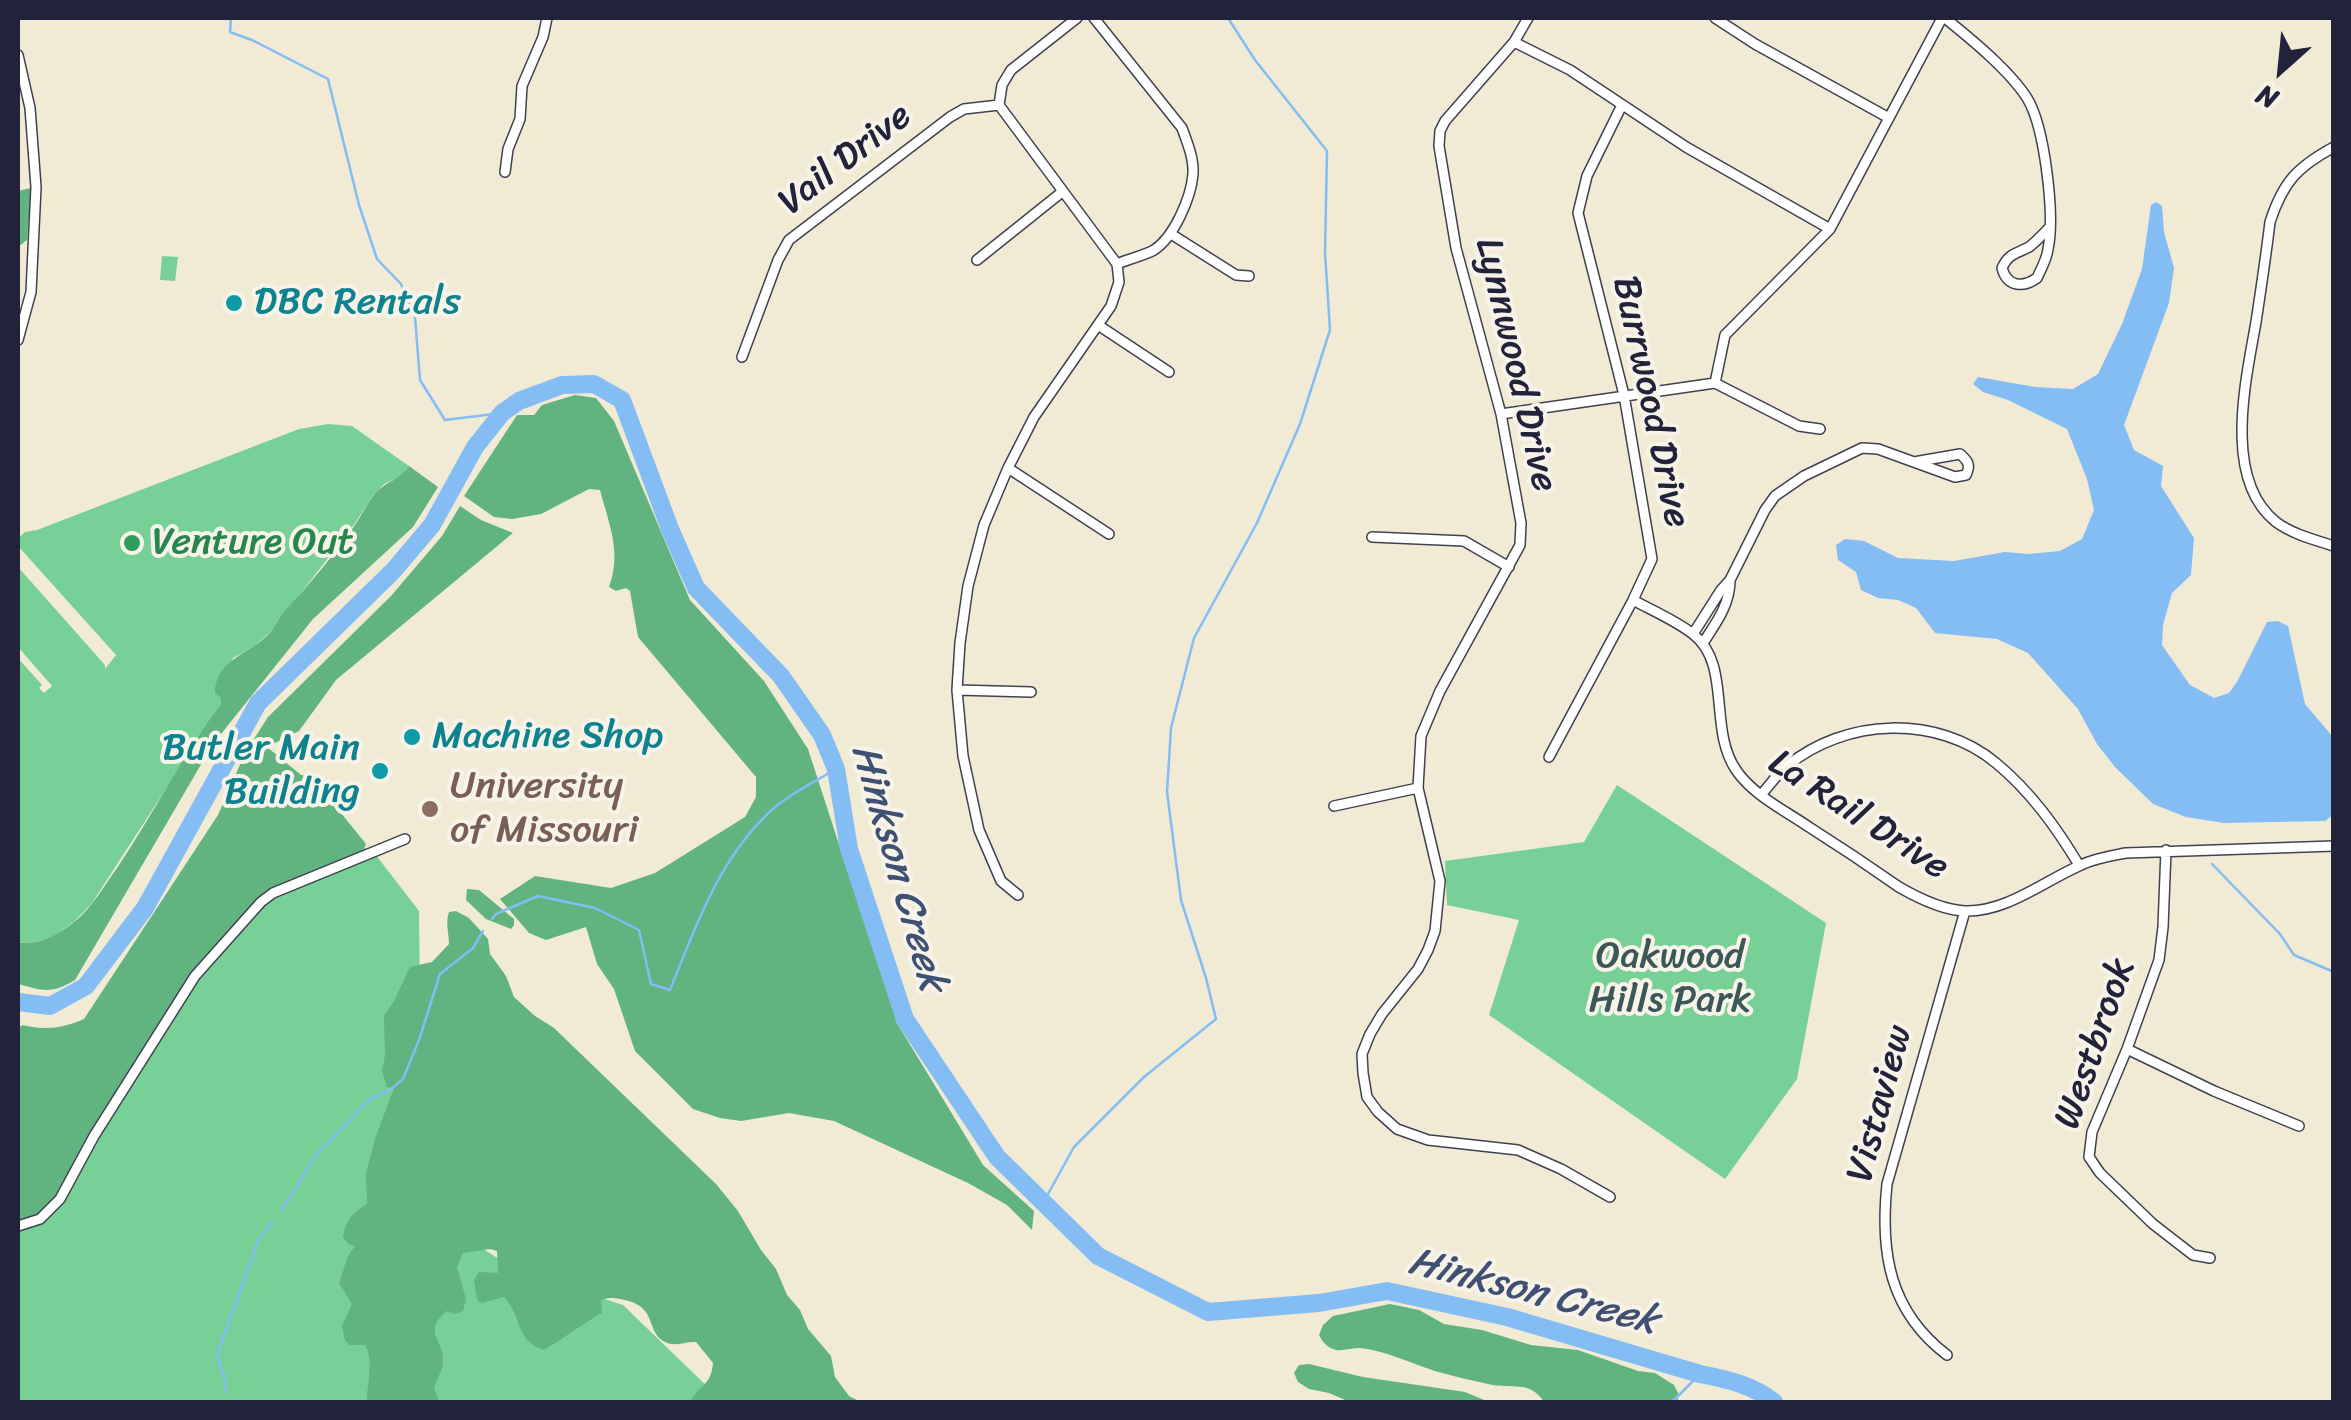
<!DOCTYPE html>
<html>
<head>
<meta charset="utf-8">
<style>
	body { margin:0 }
	#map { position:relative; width:2351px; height:1420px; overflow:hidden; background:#f1ebd5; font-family:Sriracha,sans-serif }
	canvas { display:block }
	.frame { position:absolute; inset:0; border:20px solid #22223b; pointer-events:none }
	.north { position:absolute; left:2231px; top:20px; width:100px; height:100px; -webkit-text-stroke:8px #f7f3e8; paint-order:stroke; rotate:207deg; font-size:28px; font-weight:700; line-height:40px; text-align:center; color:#22223b }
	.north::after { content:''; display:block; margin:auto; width:35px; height:45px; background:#22223b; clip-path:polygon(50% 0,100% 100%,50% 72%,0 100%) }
</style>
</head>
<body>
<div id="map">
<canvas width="2351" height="1420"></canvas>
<div class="frame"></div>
<div class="north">N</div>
</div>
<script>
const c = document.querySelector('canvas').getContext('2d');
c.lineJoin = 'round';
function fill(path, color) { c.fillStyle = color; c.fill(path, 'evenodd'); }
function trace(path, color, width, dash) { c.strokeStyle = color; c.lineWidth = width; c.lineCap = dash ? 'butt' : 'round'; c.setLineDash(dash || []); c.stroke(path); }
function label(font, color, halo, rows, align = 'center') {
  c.font = font + ' Sriracha,sans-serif'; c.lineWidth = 8; c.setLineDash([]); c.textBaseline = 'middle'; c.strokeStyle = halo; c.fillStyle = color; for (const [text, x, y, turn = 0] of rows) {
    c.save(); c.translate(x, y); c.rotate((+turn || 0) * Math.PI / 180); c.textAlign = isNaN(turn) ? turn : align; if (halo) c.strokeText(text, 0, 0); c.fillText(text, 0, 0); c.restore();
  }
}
fill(new Path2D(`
	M162,256L178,257L175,281L160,280Z
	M328,424L352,426L409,466L402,476L384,484L371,498L356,522L294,602L280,617L272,631L254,646L233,658L220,697L221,704L92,903C73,924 49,947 18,942V658L42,685L39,688L44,693L52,686L18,647V567L105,665V669L116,655L18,546V538L25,532L37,530L299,429Z
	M1617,785L1826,923L1797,1079L1725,1179L1489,1015L1519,920L1447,905L1445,861L1584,842Z
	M313,833L372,850L419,911L420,1000L429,1214L516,1270L623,1305L712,1391L718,1402H18V1151Z`), '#77d197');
fill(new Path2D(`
	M31,188L27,240L18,247V191Z
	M575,395L596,398L614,421L690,600L764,681L808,749L897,1023L983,1165L1034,1211L1032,1230L1007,1205L968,1183L834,1121L789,1113L741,1121L720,1118L693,1109L635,1051L614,989L597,964L586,927L546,940L529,933L500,899L535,876L611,888L655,873L745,817L756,797V777L638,637L630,591L626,588L616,591L609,587C622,553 609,524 600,490L589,489L541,514L512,519L494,517L464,496L517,415H534L542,405Z
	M409,466L438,487L413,527L313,619L213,744L75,980C52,994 43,991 18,984V942C38,946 58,935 74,922C92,908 104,886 117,868C153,815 182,756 221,704L220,697L215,693C215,660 251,653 270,633C275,627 278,619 283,613C309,585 335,554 357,522C363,513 367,503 374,495C384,482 400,480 409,466Z
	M460,506L481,520L513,533L336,680L299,731L267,747L301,775L311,776L366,844L361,855L266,893L209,956L176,997L52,1202L38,1214L18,1221V1029L22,1025C45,1030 61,1029 84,1019L218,815L245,753L268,717L391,596L442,536Z
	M467,889L479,890L514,919V925L511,929L486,919L466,900Z
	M456,911L469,918L488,939L490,954L506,976L514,997L535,1016L554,1028L716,1184L738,1211L761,1250L776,1269L787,1295L800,1310L808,1329L831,1356L835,1377L849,1396L861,1402H690C700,1384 711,1386 713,1363L696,1342C684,1341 675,1348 663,1341C646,1330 657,1307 625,1300C616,1298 610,1297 601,1300L602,1313C581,1324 564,1339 543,1350C514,1339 523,1317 504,1297L482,1303L477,1300L474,1280L479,1272L498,1273L497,1251L490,1249L463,1253L457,1267L466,1299L463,1311L454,1314L447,1311C420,1333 447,1341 443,1364C442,1372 436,1379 434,1388L439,1402H367C367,1383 374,1361 365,1345H350L345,1341L342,1326L352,1304L339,1283L348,1256L355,1246L348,1244L343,1237C346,1220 352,1213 367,1204L366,1173L376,1136L394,1088L387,1087L382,1071L385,1055L384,1016L394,1001L410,967L432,962L449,944C449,932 445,924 449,912Z
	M1390,1304L1419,1310L1444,1324L1482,1330L1531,1345L1578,1350L1638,1371L1655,1373L1674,1385L1679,1395L1677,1402H1544C1529,1379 1511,1390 1488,1384C1471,1380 1452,1376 1435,1371C1410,1363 1387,1351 1360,1348C1352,1348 1344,1351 1336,1350C1328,1348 1323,1343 1319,1335L1323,1325L1333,1316Z
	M1309,1364L1363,1377L1465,1392L1489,1402H1350L1329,1393L1309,1389L1298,1382L1294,1373L1299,1365Z`), '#61b380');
fill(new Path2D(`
	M2156,202L2162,206L2164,232L2174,268L2169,303L2124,425L2134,450L2163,466L2161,486L2194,538L2191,575L2172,593L2163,625L2162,645L2190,685L2214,698L2229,693L2237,682L2267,622L2278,621L2288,626L2305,704L2333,737V815L2325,821L2224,823L2186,817L2153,804L2115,767L2097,744L2078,709L2028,653L1997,639L1935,633L1916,608L1898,600L1878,598L1861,590L1856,572L1838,560L1836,545L1845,539L1864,541L1898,558L1954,561L2005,552L2028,554L2060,551L2082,539L2094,510L2087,479L2067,429L2008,400L1983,392L1973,384L1978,377L2035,387L2073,389L2098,374L2122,324L2142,269L2151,205Z`), '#84bcf4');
trace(new Path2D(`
	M231,18L230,32L252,40L328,79L359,205L377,259L401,284L415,317L420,380L445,420L502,413
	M2212,864L2280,934L2294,955L2334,972
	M492,919L496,914L538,896L595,908L639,930L651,984L670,990C696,925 721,854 775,807C793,792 816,781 836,769
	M1043,1203L1074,1147L1144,1077L1216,1019L1206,978L1181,900L1167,792L1171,728L1194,638L1257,523L1300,424L1330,330L1325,253L1327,151L1255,60L1228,18
	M282,1210L316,1155L370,1099L390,1090L403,1079L419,1040L440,974L473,948L483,931
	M225,1392V1379L217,1355L259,1239L273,1221
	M1672,1402L1700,1374`), '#84bcf4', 2.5);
trace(new Path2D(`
	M18,1002L50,1006L86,986L145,908L258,703L393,571L432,525L475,447L502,413L519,401L562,385L594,384L622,400L670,529L696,588L781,676L822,735L836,769L849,849L905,1019L997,1157L1098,1256L1208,1312L1319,1303L1387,1291L1507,1317L1700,1374C1726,1379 1753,1385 1774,1402`), '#84bcf4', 18);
const street = new Path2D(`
	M1094,18L1182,128C1187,142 1194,158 1193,174C1191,198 1174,237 1154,250C1143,256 1128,259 1117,264
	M1528,18L1514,42L1445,121L1440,131L1439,146L1456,248L1501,414L1521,523L1520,545L1440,691L1421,736L1418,788L1440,881L1435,931L1428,950L1418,969L1382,1014L1370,1034L1362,1054L1363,1073L1367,1097L1378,1112L1397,1129L1428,1140L1518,1150L1561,1169L1610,1197
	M1715,18L1755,44L1889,118
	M1945,18C1971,39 2009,70 2027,98C2045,127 2055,216 2048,249C2047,259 2041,269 2037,278C2023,288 2007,287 2002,268C2009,253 2016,254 2029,247C2036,242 2043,234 2049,228
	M1514,42L1570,70L1686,147L1830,229
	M18,55L30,108L36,187L31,292L18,340
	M999,105L1117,264L1119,282L1111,306L1034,417L1008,468L984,525L968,586L960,643L957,690L963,756L979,830L1001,881L1018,895
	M999,105L1002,85L1011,70L1077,18
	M2334,147C2297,167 2283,182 2270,222C2266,256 2261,289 2256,322C2246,380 2222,479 2276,522C2292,534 2315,540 2334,546
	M505,172L508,149L520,119L522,86L543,37L547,18
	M1171,234L1236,275L1249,276
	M977,260L1062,192
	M1098,325L1169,372
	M742,357L778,260L789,240L950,117L964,109L999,105
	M1715,383L1725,335L1830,229L1942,18
	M1501,414L1715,383L1799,426L1820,429
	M1008,468L1109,534
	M1372,537L1464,541L1509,567
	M1633,600C1653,611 1675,620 1693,634C1732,664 1708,729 1736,770C1753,795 1784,810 1809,827C1839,846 1869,866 1899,887C1918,898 1942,910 1965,911C2007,912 2044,881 2081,865C2096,858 2111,856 2126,853L2334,846
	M1693,634L1721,590L1730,580L1765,510L1775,496L1804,476L1862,448L1878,449L1955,477L1966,475C1971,465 1968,461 1960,454L1914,462
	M1703,643C1716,623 1730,605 1730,580
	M957,690L1031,692
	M1549,757L1633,600L1652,559L1624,395L1578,213L1587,176L1622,105
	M1761,795C1769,786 1777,774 1787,766C1845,718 1937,714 1996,763C2031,792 2056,827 2079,865
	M1334,806L1418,788
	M2166,850L2163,927L2159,960L2127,1049L2092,1132L2089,1157L2100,1173L2153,1224L2193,1255L2210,1258
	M2127,1049L2214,1091L2299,1126
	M18,1226L40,1219L60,1199L94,1136L195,976L261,902L273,893L405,839
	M1947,1355C1889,1311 1880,1252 1887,1184L1965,911`);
trace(street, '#414052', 12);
trace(street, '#fff', 9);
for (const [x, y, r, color] of [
	[234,303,10,"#0f9aa8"],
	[132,543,10,"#2e9e5b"],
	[412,737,10,"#0f9aa8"],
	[380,771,10,"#0f9aa8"],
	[430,809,10,"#8d6e63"]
]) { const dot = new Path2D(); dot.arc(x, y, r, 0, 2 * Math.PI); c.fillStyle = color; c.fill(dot); trace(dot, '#f7f3e8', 4); }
label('38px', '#22223b', '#f7f3e8', [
	["Vail Drive",846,160,-38],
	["Lynnwood Drive",1515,365,77],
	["Burrwood Drive",1650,402,78],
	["La Rail Drive",1858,816,33],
	["Westbrook",2096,1044,-71],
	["Vistaview",1881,1104,-75]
]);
label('38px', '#0d838f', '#f7f3e8', [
	["DBC Rentals",254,303],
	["Machine Shop",432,737],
	["Butler Main",360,749,"right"],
	["Building",360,793,"right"]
], 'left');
label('38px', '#27864d', '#f7f3e8', [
	["Venture Out",152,543]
], 'left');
label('38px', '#785e54', '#f7f3e8', [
	["University",450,787],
	["of Missouri",450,831]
], 'left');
label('38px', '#3c5757', '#f7f3e8', [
	["Oakwood",1670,957],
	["Hills Park",1670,1001]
]);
label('italic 40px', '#3f5072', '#f7f3e8', [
	["Hinkson Creek",897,868,74],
	["Hinkson Creek",1533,1293,14]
]);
</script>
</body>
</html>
